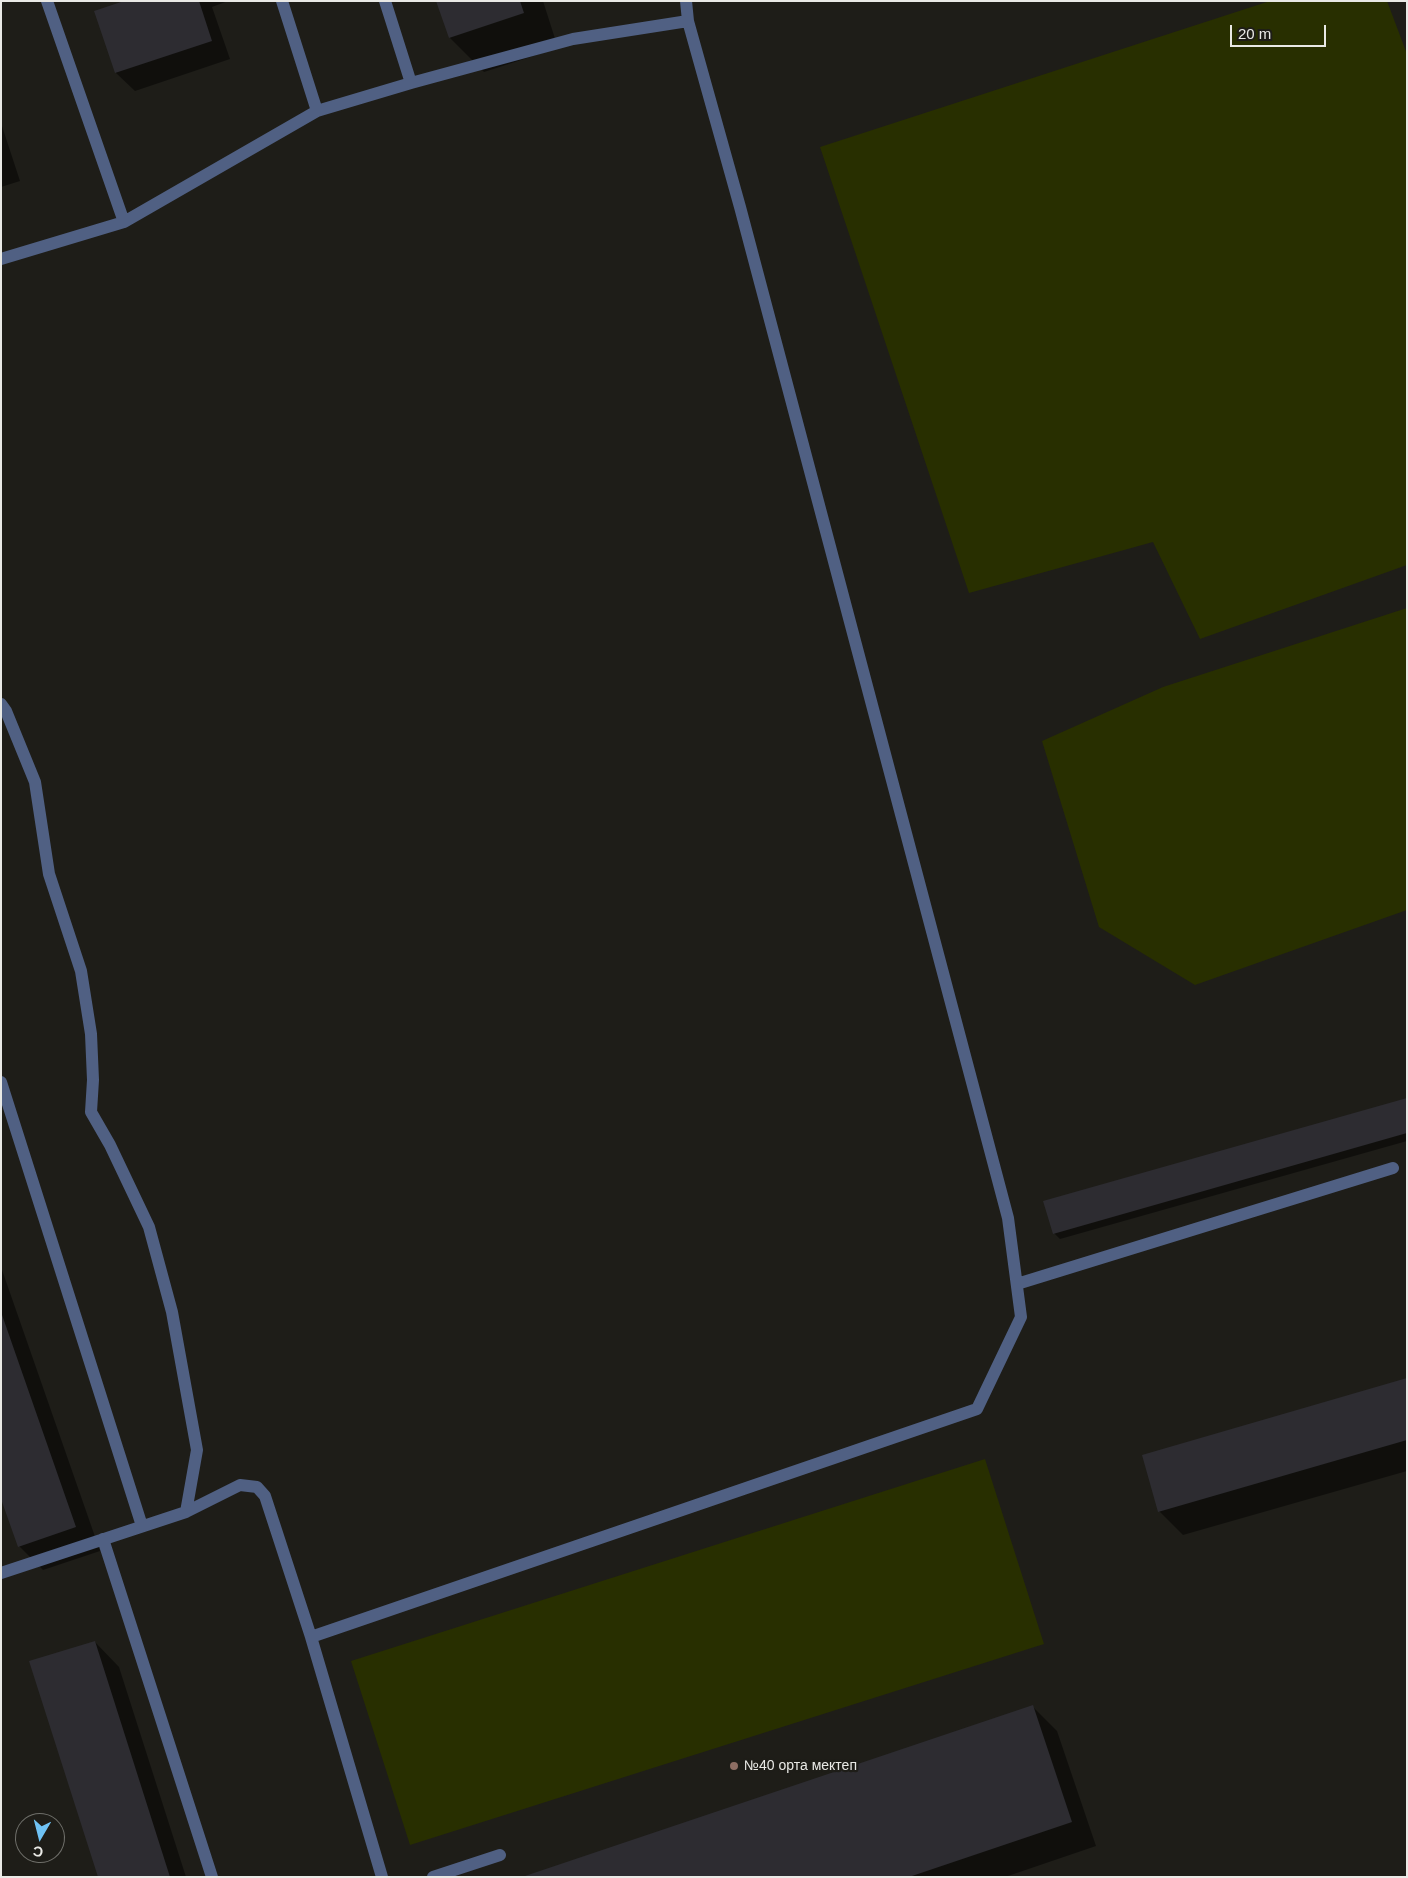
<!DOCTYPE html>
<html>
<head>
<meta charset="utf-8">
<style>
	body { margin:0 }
	#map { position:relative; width:1408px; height:1878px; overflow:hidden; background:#1e1d18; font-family:Helvetica,sans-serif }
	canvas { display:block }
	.frame { position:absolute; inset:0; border:2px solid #e9e9e5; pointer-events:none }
	.north { position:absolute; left:15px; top:1813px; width:50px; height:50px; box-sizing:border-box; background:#1e1d18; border:1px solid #6f6f6a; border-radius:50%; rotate:188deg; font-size:14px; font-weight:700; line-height:20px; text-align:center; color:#e9e9e5 }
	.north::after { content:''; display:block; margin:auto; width:18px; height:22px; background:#6fc2f4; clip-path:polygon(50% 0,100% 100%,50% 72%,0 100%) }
	.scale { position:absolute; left:1230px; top:25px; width:96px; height:22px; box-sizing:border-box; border:2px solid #e9e9e5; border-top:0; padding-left:6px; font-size:15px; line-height:18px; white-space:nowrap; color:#e9e9e5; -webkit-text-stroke:4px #1e1d18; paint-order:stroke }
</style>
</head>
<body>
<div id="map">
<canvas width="1408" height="1878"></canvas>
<div class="frame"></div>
<div class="north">С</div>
<div class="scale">20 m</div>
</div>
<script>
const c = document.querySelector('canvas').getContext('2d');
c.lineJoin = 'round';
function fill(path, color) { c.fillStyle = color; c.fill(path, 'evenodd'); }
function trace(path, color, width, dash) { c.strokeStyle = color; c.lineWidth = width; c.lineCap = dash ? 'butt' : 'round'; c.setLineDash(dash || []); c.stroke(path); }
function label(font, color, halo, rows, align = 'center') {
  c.font = font + ' Helvetica,sans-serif'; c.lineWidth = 4.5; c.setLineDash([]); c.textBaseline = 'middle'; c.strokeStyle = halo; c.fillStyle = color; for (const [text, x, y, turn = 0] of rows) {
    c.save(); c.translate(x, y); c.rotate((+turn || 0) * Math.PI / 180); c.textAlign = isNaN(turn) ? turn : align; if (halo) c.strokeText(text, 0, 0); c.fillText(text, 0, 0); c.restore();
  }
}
fill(new Path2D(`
	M1270,1H1387L1407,54V565L1200,639L1153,542L969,593L820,147Z
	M1407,608V910L1195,985L1099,927L1042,741L1163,687Z
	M985,1459L1044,1644L410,1845L351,1661Z`), '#282f00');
fill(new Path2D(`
	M128,1H228L212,7L230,59L135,91L116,73L96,12Z
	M438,1H543L558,48L484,72L450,38Z
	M1,123L20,181L1,187Z
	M1407,1100V1141L1060,1239L1054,1233Z
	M1,1267L100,1551L43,1570L19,1546L1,1495Z
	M1407,1379V1471L1183,1535L1159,1511Z
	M95,1642L119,1667L186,1877H100Z
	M1033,1707L1057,1731L1096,1846L1005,1877H525Z`), '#0007');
fill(new Path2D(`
	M124,1H199L212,41L115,73L94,11Z
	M436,1H520L524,13L449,38Z
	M1407,1098V1133L1053,1234L1043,1201Z
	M1,1312L76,1527L18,1547L1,1499Z
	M1407,1378V1440L1158,1512L1142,1455Z
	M95,1641L170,1877H98L29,1661Z
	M1033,1705L1072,1822L909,1877H522Z`), '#2d2c31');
trace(new Path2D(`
	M47,1L124,222
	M282,1L317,111
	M385,1L411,83
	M1,259L124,222L317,111L411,83L573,39L688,21
	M1,704L6,711L35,782L49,874L81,971L91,1034L93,1080L91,1112L110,1145L149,1227L172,1312L197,1450L186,1512
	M1,1082L142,1526
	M1017,1284L1393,1168
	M103,1539L212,1877
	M1,1573L186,1512L240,1485L257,1487L265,1496L311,1637
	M382,1877L311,1637L977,1409L1021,1317L1008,1218L740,207L688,21L686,1
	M433,1877L500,1855`), '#506083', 12);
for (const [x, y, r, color] of [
	[734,1766,5,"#8d6e63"]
]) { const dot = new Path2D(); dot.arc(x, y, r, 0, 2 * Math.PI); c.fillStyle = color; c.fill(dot); trace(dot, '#1e1d18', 2); }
label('14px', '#e9e9e5', '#1e1d18', [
	["№40 орта мектеп",744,1766]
], 'left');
</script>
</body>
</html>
